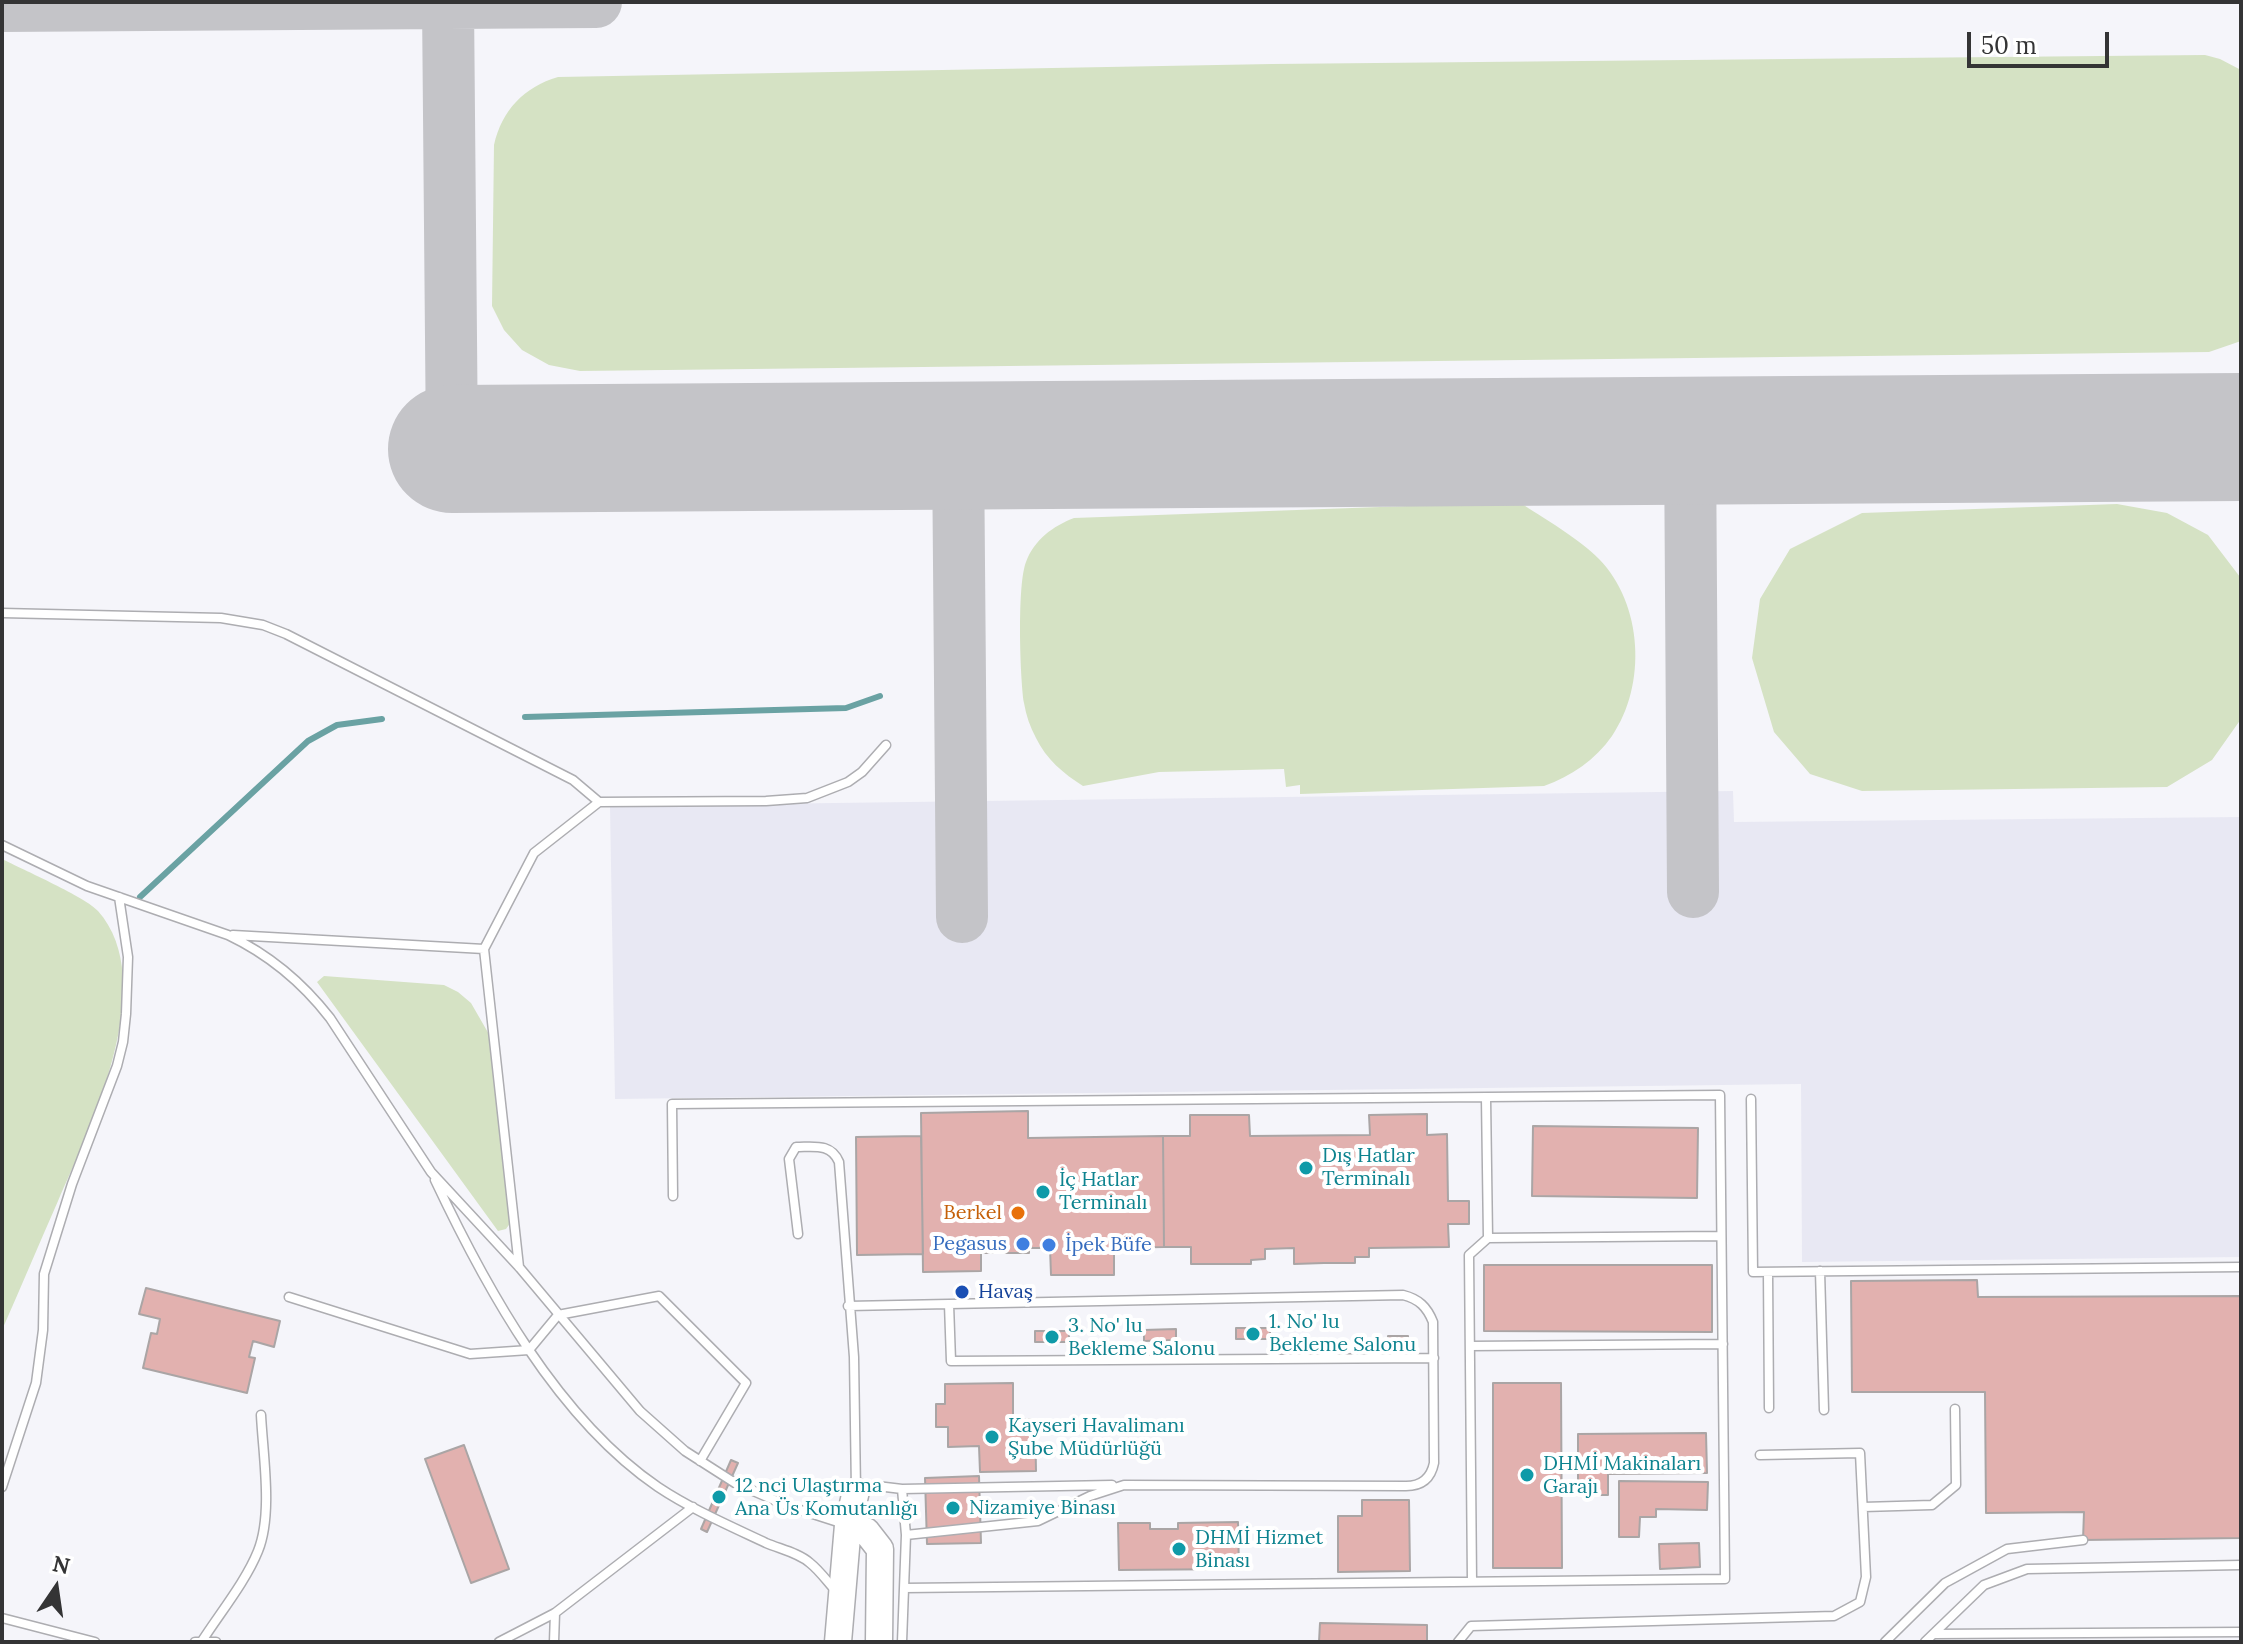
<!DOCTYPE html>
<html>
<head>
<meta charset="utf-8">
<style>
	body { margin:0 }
	#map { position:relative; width:2243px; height:1644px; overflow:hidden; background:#f5f5fa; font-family:Lora,serif }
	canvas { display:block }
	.frame { position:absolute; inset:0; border:4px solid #343435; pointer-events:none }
	.north { position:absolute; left:16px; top:1548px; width:80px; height:80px; -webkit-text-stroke:6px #fff; paint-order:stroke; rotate:13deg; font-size:22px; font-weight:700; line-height:32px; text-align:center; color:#343435 }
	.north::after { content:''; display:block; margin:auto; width:28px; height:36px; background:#343435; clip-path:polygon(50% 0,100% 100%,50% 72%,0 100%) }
	.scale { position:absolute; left:1967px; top:32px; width:142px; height:36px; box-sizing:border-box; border:4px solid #343435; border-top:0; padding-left:10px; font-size:24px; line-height:28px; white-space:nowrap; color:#343435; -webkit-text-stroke:6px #fff; paint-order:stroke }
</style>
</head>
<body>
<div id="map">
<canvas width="2243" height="1644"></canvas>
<div class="frame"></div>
<div class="north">N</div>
<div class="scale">50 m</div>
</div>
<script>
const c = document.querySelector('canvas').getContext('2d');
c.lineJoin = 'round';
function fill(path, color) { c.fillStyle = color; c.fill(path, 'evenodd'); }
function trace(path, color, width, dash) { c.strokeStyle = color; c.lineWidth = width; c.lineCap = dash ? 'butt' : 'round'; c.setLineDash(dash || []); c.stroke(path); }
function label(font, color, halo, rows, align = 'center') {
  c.font = font + ' Lora,serif'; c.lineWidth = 8; c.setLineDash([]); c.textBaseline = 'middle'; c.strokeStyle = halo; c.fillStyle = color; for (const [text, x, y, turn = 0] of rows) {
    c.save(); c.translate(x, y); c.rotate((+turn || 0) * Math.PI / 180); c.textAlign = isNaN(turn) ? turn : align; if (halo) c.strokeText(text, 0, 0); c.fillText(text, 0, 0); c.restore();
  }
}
fill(new Path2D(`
	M1733,791L1734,822L2241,817V1257L1802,1262L1801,1084L615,1099L610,806Z`), '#e8e8f3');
fill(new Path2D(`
	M2205,55L2220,59L2241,70V341L2209,352L580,371L549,365L522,350L504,330L492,306L494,145C502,110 524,87 558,77L1272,64Z
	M1519,502C1543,518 1580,539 1599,559C1643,604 1647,685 1612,736C1595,760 1572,776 1544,786L1300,794V785L1286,787L1284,769L1159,772L1083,786C1064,774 1046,759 1036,738C1030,727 1026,715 1024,703C1020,677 1017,585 1026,562C1034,540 1053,526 1074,518Z
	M2117,504L2167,513L2208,535L2240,577L2241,719L2212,760L2167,787L1862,791L1810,774L1774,732L1752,658L1760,599L1790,549L1862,513Z
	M2,859C22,869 87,898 98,911C161,982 90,1128 58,1201C39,1244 21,1287 2,1330Z
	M324,976L444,985L458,992L471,1003L490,1036L511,1222L506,1229L498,1231L317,982Z`), '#d5e2c4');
trace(new Path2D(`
	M525,717L846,708L880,696
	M140,897L308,741L337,725L382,719`), '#6aa2a3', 6);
trace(new Path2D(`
	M448,3L452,449
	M2,6L596,2
	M1690,440L1693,892
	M958,446L962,917`), '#c4c4c8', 52);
trace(new Path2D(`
	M452,449L2241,437`), '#c4c4c8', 128);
const building = new Path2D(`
	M1028,1111V1138L1163,1136L1164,1247L1114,1248V1275H1051L1050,1248H1029V1253H981V1271L923,1272L921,1113Z
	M1427,1114V1135L1447,1134L1448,1201H1469V1224H1448L1449,1247L1369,1248V1257H1355V1263H1324L1294,1264V1248L1265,1249V1259L1251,1260V1264H1191V1247H1164L1163,1136H1190V1115H1249L1250,1136L1370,1135L1369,1115Z
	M1533,1126L1698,1128L1697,1198L1532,1196Z
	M921,1136L923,1254L857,1255L856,1137Z
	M1484,1265H1712V1332L1484,1331Z
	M1977,1280L1978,1297L2241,1296V1538L2083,1540L2084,1512L1986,1513L1985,1392H1852L1851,1281Z
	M146,1288L280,1321L274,1347L253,1341L249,1357L255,1358L247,1393L143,1368L151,1333L157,1334L160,1319L139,1314Z
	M1236,1328H1270V1339H1236Z
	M1176,1329V1340L1144,1341V1330Z
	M1035,1331H1069V1342H1035Z
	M1388,1336H1408V1346H1388Z
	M1013,1383V1419H1035L1036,1471L980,1472L979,1446L948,1447V1427H936V1404H945V1384Z
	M1493,1383H1561L1562,1568H1493Z
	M1706,1433L1707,1473L1608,1474V1495H1578V1434Z
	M464,1445L509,1569L471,1583L425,1459Z
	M731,1460L738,1463L707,1532L701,1529Z
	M979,1476L981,1543L927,1544L925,1478Z
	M1619,1481L1708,1482L1707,1510L1656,1509V1517H1640L1639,1537H1619Z
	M1362,1500H1409L1410,1571L1338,1572V1516H1362Z
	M1238,1522L1239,1569L1119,1570L1118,1523H1150V1529H1178V1523Z
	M1699,1543L1700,1567L1660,1569L1659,1544Z
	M1320,1623L1427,1625V1642H1319Z`);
fill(building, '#e2b1af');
trace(building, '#aaa5a5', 2);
const lane = new Path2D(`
	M2,613L221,618L263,625L286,634L573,780L599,802
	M2,845L87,886L228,935C270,955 302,982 330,1018L431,1172L519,1267L640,1411L685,1451L735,1483L788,1506L844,1524
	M233,935L484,949
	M1486,1098L1488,1238L1721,1236
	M1751,1099L1753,1272L2241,1267
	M435,1180C486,1288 557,1418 658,1487C691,1509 730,1526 766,1543C780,1549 799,1553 810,1563C819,1570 827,1581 835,1590
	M673,1196L672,1104L1720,1095L1725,1579L904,1588
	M798,1234L789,1159L796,1147C814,1147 831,1143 839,1162L854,1357L856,1491L877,1486L902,1489L1112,1485
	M519,1267L484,949L534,853L599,802L766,801L807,798L848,782L862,772L886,745
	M1820,1271L1824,1410
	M1768,1272L1769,1408
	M289,1297L470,1354L529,1350L558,1315L659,1296L746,1383L700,1461
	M949,1304L951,1361L1434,1358
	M848,1306L1403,1295C1419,1299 1427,1307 1433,1322L1434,1463C1431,1478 1422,1486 1406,1486L1124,1485L1090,1496L1038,1521L906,1535
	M1470,1346L1723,1344
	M2,1487L36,1383L43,1330L44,1274L72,1184L117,1066L123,1042L126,1014L128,957L119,897
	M1863,1507L1932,1505L1956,1485L1955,1409
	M1472,1581L1469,1255L1488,1238
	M2,1618L95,1642
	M1934,1634L2241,1632
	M202,1641C220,1613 246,1581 258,1551C273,1514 263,1455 261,1415
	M195,1642H216
	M499,1642L555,1613L693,1507
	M554,1642L555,1613
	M902,1642L906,1535L902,1489
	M1458,1642L1471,1626L1834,1616L1860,1602L1866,1577L1860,1453L1760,1455
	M1885,1642L1945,1583L2007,1549L2083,1540
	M1925,1642L1984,1585L2027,1569L2241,1565`);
const primary = new Path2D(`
	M848,1525L866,1531L880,1549L879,1642
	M838,1642L848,1525L856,1491`);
trace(lane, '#adadb1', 11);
trace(primary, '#adadb1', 29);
trace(lane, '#fff', 8);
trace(primary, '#fff', 26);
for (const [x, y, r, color] of [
	[1306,1168,8,"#0f9aa8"],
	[1043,1192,8,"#0f9aa8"],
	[1018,1213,8,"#e8710a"],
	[1023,1244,8,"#3f7fe0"],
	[1049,1245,8,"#3f7fe0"],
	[962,1292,8,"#1a4fb4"],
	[1253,1334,8,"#0f9aa8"],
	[1052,1337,8,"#0f9aa8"],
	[992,1437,8,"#0f9aa8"],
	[1527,1475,8,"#0f9aa8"],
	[719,1497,8,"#0f9aa8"],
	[953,1508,8,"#0f9aa8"],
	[1179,1549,8,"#0f9aa8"]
]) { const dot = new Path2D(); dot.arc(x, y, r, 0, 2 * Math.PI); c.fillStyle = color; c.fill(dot); trace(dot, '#fff', 3); }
label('20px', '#0d838f', '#fff', [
	["Dış Hatlar",1322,1156],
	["Terminalı",1322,1179],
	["İç Hatlar",1059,1180],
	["Terminalı",1059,1203],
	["1. No' lu",1269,1322],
	["Bekleme Salonu",1269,1345],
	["3. No' lu",1068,1326],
	["Bekleme Salonu",1068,1349],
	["Kayseri Havalimanı",1008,1426],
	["Şube Müdürlüğü",1008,1449],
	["DHMİ Makinaları",1543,1464],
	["Garajı",1543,1487],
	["12 nci Ulaştırma",735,1486],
	["Ana Üs Komutanlığı",735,1509],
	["Nizamiye Binası",969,1508],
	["DHMİ Hizmet",1195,1538],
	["Binası",1195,1561]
], 'left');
label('20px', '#c56008', '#fff', [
	["Berkel",1002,1213]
], 'right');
label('20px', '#366cbe', '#fff', [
	["Pegasus",1007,1244],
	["İpek Büfe",1065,1245,"left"]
], 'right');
label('20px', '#164399', '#fff', [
	["Havaş",978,1292]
], 'left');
</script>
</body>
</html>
